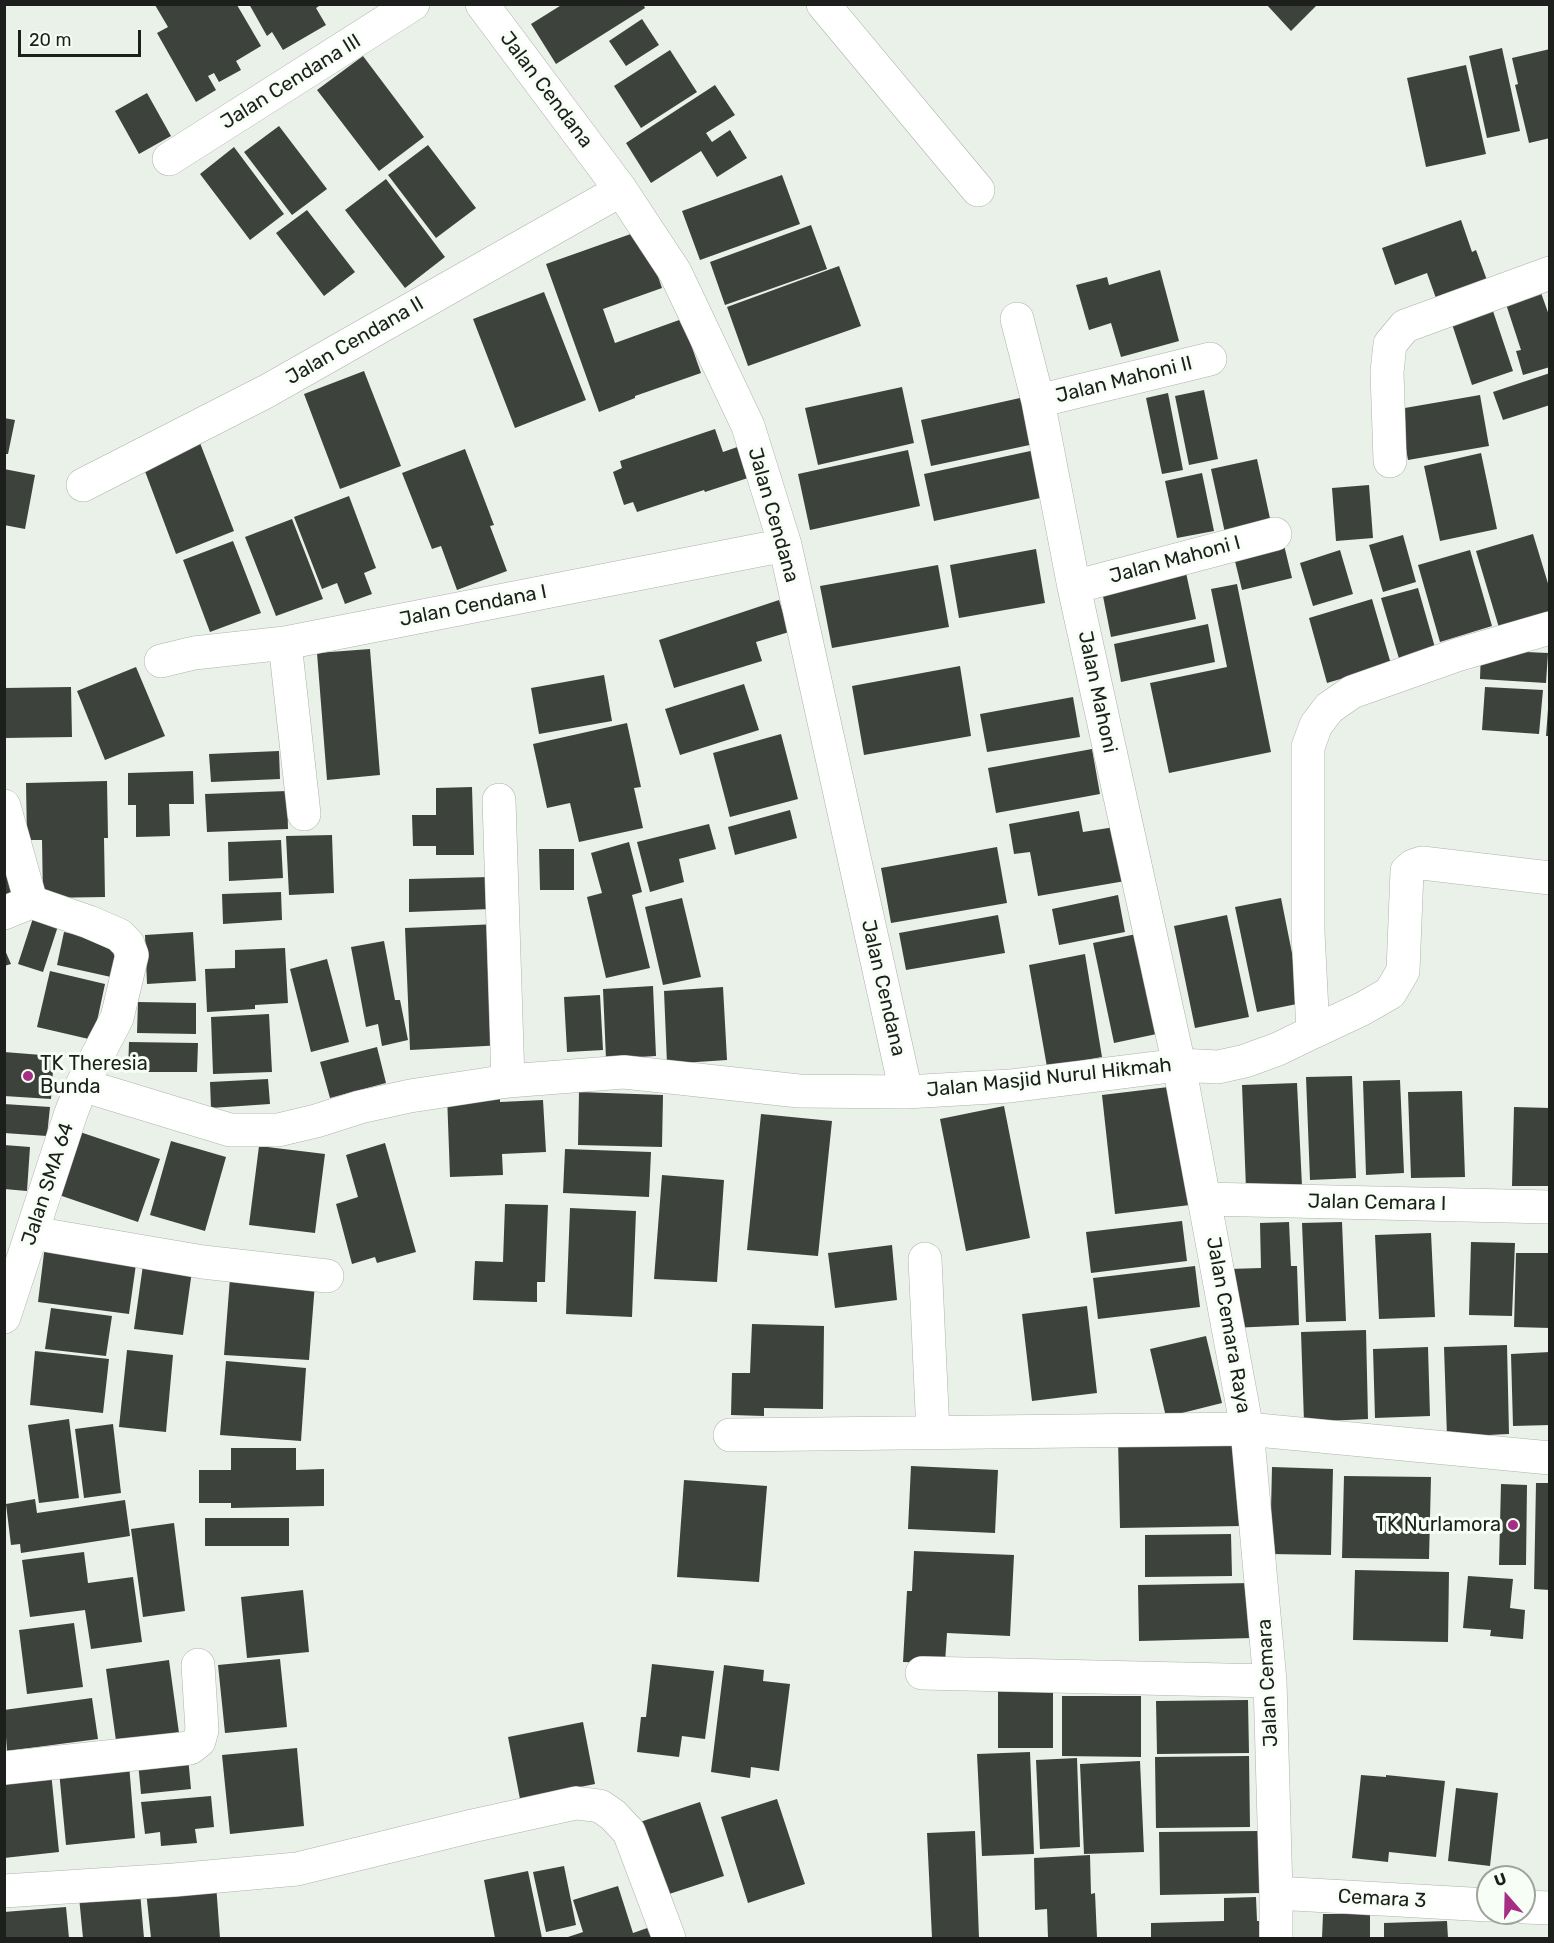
<!DOCTYPE html>
<html>
<head>
<meta charset="utf-8">
<style>
	body { margin:0 }
	#map { position:relative; width:1554px; height:1943px; overflow:hidden; background:#e9f1e8; font-family:Rubik,sans-serif }
	canvas { display:block }
	.frame { position:absolute; inset:0; border:6px solid #1c1f1c; pointer-events:none }
	.north { position:absolute; left:1476px; top:1865px; width:60px; height:60px; box-sizing:border-box; background:#f7fef5; border:2px solid #9fa59e; border-radius:50%; rotate:340deg; font-size:16px; font-weight:700; line-height:24px; text-align:center; color:#1c1f1c }
	.north::after { content:''; display:block; margin:auto; width:21px; height:27px; background:#a62e85; clip-path:polygon(50% 0,100% 100%,50% 72%,0 100%) }
	.scale { position:absolute; left:18px; top:30px; width:123px; height:27px; box-sizing:border-box; border:3px solid #1c1f1c; border-top:0; padding-left:8px; font-size:18px; line-height:21px; white-space:nowrap; color:#1c1f1c; -webkit-text-stroke:4px #f7fef5; paint-order:stroke }
</style>
</head>
<body>
<div id="map">
<canvas width="1554" height="1943"></canvas>
<div class="frame"></div>
<div class="north">U</div>
<div class="scale">20 m</div>
</div>
<script>
const c = document.querySelector('canvas').getContext('2d');
c.lineJoin = 'round';
function fill(path, color) { c.fillStyle = color; c.fill(path, 'evenodd'); }
function trace(path, color, width, dash) { c.strokeStyle = color; c.lineWidth = width; c.lineCap = dash ? 'butt' : 'round'; c.setLineDash(dash || []); c.stroke(path); }
function label(font, color, halo, rows, align = 'center') {
  c.font = font + ' Rubik,sans-serif'; c.lineWidth = 6; c.setLineDash([]); c.textBaseline = 'middle'; c.strokeStyle = halo; c.fillStyle = color; for (const [text, x, y, turn = 0] of rows) {
    c.save(); c.translate(x, y); c.rotate((+turn || 0) * Math.PI / 180); c.textAlign = isNaN(turn) ? turn : align; if (halo) c.strokeText(text, 0, 0); c.fillText(text, 0, 0); c.restore();
  }
}
fill(new Path2D(`
	M249,4H322L316,8L326,25L283,50L272,32L267,36Z
	M563,4H643L645,8L556,64L531,24Z
	M1266,4H1318L1291,31Z
	M155,5H237L261,46L236,61L241,70L219,82L214,73L208,76L216,90L196,102L157,33L168,27Z
	M642,19L659,45L626,66L609,41Z
	M1502,48L1520,131L1487,138L1469,56Z
	M1550,49V138L1529,143L1515,85L1518,84L1512,58Z
	M670,50L697,92L641,128L614,86Z
	M363,56L424,137L379,171L317,90Z
	M1466,65L1486,154L1426,167L1407,78Z
	M715,85L735,115L706,133L712,142L730,130L747,158L717,177L701,151L651,183L626,143Z
	M147,93L171,136L139,154L115,111Z
	M279,126L327,189L292,215L244,152Z
	M428,145L476,208L436,238L388,175Z
	M234,147L284,214L250,240L200,174Z
	M782,175L800,224L700,260L682,211Z
	M386,179L445,257L405,288L345,210Z
	M307,210L355,272L324,296L276,233Z
	M1461,220L1472,252L1476,250L1488,283L1437,301L1427,273L1395,285L1382,248Z
	M811,225L827,269L725,305L710,262Z
	M642,230L662,288L603,309L615,343L682,319L701,373L635,396V398L599,412L546,264Z
	M839,266L861,326L748,366L727,307Z
	M1160,270L1179,341L1121,357L1111,323L1089,330L1076,285L1107,277L1109,285Z
	M1540,290L1550,318V367L1523,375L1516,351L1521,350L1505,301Z
	M544,292L586,400L515,428L473,319Z
	M1492,308L1513,371L1472,385L1451,321Z
	M364,371L401,466L340,489L304,394Z
	M1550,373V405L1503,420L1493,392Z
	M902,387L914,443L818,465L805,408Z
	M1204,390L1218,459L1189,465L1175,396Z
	M1168,393L1183,470L1162,474L1146,398Z
	M1480,395L1489,446L1408,460L1399,409Z
	M1029,396L1039,443L931,466L921,420Z
	M4,418L15,420L8,454H4Z
	M715,429L723,452L746,444L757,475L705,492L704,490L637,512L633,502L624,505L613,472L622,468L620,461Z
	M200,443L234,531L176,554L143,466Z
	M465,449L494,525L490,526L507,571L457,590L441,546L432,549L402,473Z
	M908,450L920,506L810,530L798,474Z
	M1035,450L1045,497L934,521L924,474Z
	M1481,453L1497,529L1440,541L1424,466Z
	M1257,459L1271,523L1225,533L1211,469Z
	M4,469L35,475L25,529L4,525Z
	M1202,473L1214,531L1177,538L1165,481Z
	M1369,485L1373,538L1336,541L1332,488Z
	M349,496L376,568L364,573L372,594L345,604L337,583L322,589L294,517Z
	M292,519L323,599L276,616L245,537Z
	M1533,534L1550,590V617L1500,631L1476,551Z
	M1403,535L1416,582L1383,592L1369,545Z
	M233,541L261,613L210,632L183,560Z
	M1284,545L1292,578L1242,590L1234,557Z
	M1036,549L1045,603L959,618L950,565Z
	M1340,550L1353,594L1313,606L1300,563Z
	M1470,550L1492,626L1440,642L1418,565Z
	M938,565L949,627L832,648L820,586Z
	M1185,568L1196,619L1111,637L1101,586Z
	M1237,584L1271,752L1169,773L1150,683L1227,667L1211,589Z
	M1418,588L1436,651L1400,662L1381,598Z
	M1372,599L1391,664L1327,683L1309,618Z
	M779,600L789,632L756,642L762,661L674,688L659,640Z
	M1208,624L1215,662L1121,682L1114,644Z
	M370,649L380,775L327,780L317,653Z
	M1481,650L1548,653L1546,683L1480,679Z
	M960,666L971,736L864,755L852,686Z
	M136,667L165,736L105,760L77,691Z
	M604,675L612,721L539,734L531,688Z
	M744,684L759,730L680,755L665,709Z
	M71,687L72,737L4,738V688Z
	M1485,687L1543,690L1539,734L1482,730Z
	M1073,697L1080,737L987,752L980,714Z
	M1548,709H1550V736H1546Z
	M627,723L641,787L634,788L643,828L579,842L570,803L547,808L533,744Z
	M781,734L798,799L730,817L713,753Z
	M1092,749L1100,794L996,813L988,768Z
	M279,751L280,779L211,782L209,754Z
	M193,771L194,804H169L170,836L136,837V805H128V773Z
	M107,781L108,838H104L105,897L43,898L42,840H27L26,783Z
	M472,787L474,855H436V846H413L412,815H436V788Z
	M287,791L288,829L207,832L205,794Z
	M790,810L797,838L735,855L728,827Z
	M1079,811L1083,832L1121,826L1131,880L1038,896L1030,852L1014,854L1009,824Z
	M709,824L716,849L679,859L684,882L650,892L637,842Z
	M332,835L334,893L289,895L286,836Z
	M281,840L283,878L229,881L228,842Z
	M629,842L642,892L632,895L650,968L606,978L587,897L602,893L591,853Z
	M4,847L21,891L4,896Z
	M997,847L1007,903L891,923L881,868Z
	M539,849H574V890H540Z
	M490,877L491,909L409,912V879Z
	M281,892L282,920L223,924L222,894Z
	M1118,895L1125,932L1059,945L1052,909Z
	M682,898L701,977L663,985L645,907Z
	M1281,898L1302,1003L1257,1012L1235,907Z
	M34,915L59,923L43,972L18,964Z
	M998,915L1005,953L906,970L899,933Z
	M1227,915L1249,1017L1195,1028L1174,926Z
	M498,924L504,1045L410,1050L405,928Z
	M64,932L118,944L111,977L57,965Z
	M193,932L196,981L147,984L145,935Z
	M1146,932L1166,1032L1114,1043L1093,943Z
	M384,941L395,1000H400L408,1040L382,1046L378,1024L366,1027L351,947Z
	M4,948L11,964L4,966Z
	M285,948L288,1003L255,1005V1009L207,1012L205,969L235,968V950Z
	M1085,954L1102,1057L1047,1067L1029,965Z
	M327,959L349,1042L311,1052L290,969Z
	M50,971L105,984L93,1040L37,1027Z
	M653,986L656,1056L606,1059L603,989Z
	M723,987L727,1060L667,1064L664,991Z
	M600,995L603,1050L567,1052L564,997Z
	M138,1002L196,1003V1034L137,1033Z
	M269,1014L272,1072L213,1074L211,1017Z
	M129,1042L198,1043L197,1072H128Z
	M377,1047L386,1083L330,1098L320,1062Z
	M4,1052L54,1056L51,1099L4,1096Z
	M1352,1076L1356,1178L1310,1180L1306,1077Z
	M268,1079L270,1104L211,1108L210,1082Z
	M1400,1080L1404,1173L1366,1175L1363,1081Z
	M1297,1083L1302,1186L1246,1189L1242,1085Z
	M1177,1086L1190,1205L1115,1214L1102,1095Z
	M1462,1091L1465,1177L1411,1178L1408,1092Z
	M579,1092L663,1095L662,1147L578,1145Z
	M500,1093V1102L543,1100L546,1152L502,1154L503,1175L450,1177L447,1095Z
	M4,1104L50,1107L47,1136L4,1133Z
	M1004,1106L1030,1238L966,1251L940,1119Z
	M1514,1107L1550,1108V1186H1512Z
	M761,1114L832,1121L818,1256L747,1250Z
	M80,1132L160,1159L138,1222L59,1195Z
	M171,1141L226,1157L205,1231L150,1215Z
	M385,1143L416,1252L377,1263L375,1257L352,1264L336,1204L358,1197L346,1155Z
	M4,1145L30,1147L27,1191L4,1189Z
	M259,1146L325,1154L315,1233L249,1225Z
	M565,1149L651,1152L649,1197L563,1193Z
	M662,1175L724,1180L717,1282L654,1279Z
	M505,1204L548,1205L545,1282H537V1302L473,1300L475,1261L503,1262Z
	M570,1208L636,1211L632,1317L566,1314Z
	M1182,1221L1187,1261L1091,1273L1086,1232Z
	M1289,1222L1291,1266H1297L1299,1325L1231,1328L1229,1269L1261,1268L1260,1223Z
	M1342,1222L1346,1321L1306,1322L1302,1223Z
	M1431,1233L1435,1317L1379,1319L1375,1235Z
	M1471,1242L1515,1243L1512,1316L1469,1315Z
	M45,1245L137,1257L129,1314L38,1302Z
	M892,1245L897,1300L835,1308L828,1253Z
	M1516,1253H1550V1328L1514,1327Z
	M143,1265L192,1271L183,1335L134,1329Z
	M1195,1266L1200,1307L1098,1319L1093,1278Z
	M230,1278L315,1283L309,1360L224,1355Z
	M1087,1306L1097,1393L1032,1401L1022,1314Z
	M51,1308L112,1316L106,1356L45,1349Z
	M752,1324L824,1326L823,1409L764,1408V1416L731,1415L732,1373H750Z
	M1366,1330L1368,1419L1304,1422L1301,1332Z
	M1206,1336L1222,1403L1166,1417L1150,1349Z
	M1507,1345L1509,1434L1447,1437L1444,1347Z
	M1428,1347L1430,1416L1375,1418L1373,1349Z
	M127,1350L173,1355L166,1432L119,1427Z
	M35,1351L109,1359L103,1413L30,1405Z
	M1550,1352V1425L1513,1426L1511,1354Z
	M226,1361L306,1368L301,1441L220,1435Z
	M69,1419L79,1498L39,1503L28,1425Z
	M113,1424L121,1493L84,1498L75,1429Z
	M1241,1436L1242,1526L1120,1528L1118,1438Z
	M231,1448H296V1470L324,1469V1506L231,1508V1503H199V1470H231Z
	M911,1466L998,1470L995,1533L908,1529Z
	M1272,1467L1333,1469L1331,1555L1270,1554Z
	M1344,1476L1431,1477L1429,1559L1342,1558Z
	M684,1480L767,1486L759,1582L677,1577Z
	M1536,1483H1550V1590L1534,1589Z
	M1501,1484L1527,1485L1526,1565H1499Z
	M35,1499L37,1513L125,1500L130,1536L21,1553L20,1544L11,1545L6,1504Z
	M205,1518H289V1546H205Z
	M174,1523L185,1611L143,1617L131,1529Z
	M1231,1534L1232,1576L1145,1577V1535Z
	M914,1551L1014,1555L1010,1636L947,1633L945,1663L903,1662L907,1591H912Z
	M84,1552L88,1583L133,1577L142,1642L91,1649L85,1610L30,1617L22,1560Z
	M1355,1570L1449,1572L1448,1642L1353,1640Z
	M1468,1576L1513,1579L1510,1608L1525,1610L1523,1639L1490,1636L1491,1630L1463,1628Z
	M1251,1583L1252,1638L1139,1641L1138,1585Z
	M303,1590L309,1652L247,1658L241,1597Z
	M74,1623L83,1687L27,1694L19,1630Z
	M280,1659L287,1727L225,1733L218,1665Z
	M169,1660L179,1733L116,1741L106,1669Z
	M652,1664L714,1671L705,1739L682,1736L679,1757L637,1752L641,1717H646Z
	M724,1665L764,1670L763,1681L790,1684L779,1771L751,1767L750,1778L711,1772Z
	M998,1686H1053V1748H998Z
	M1062,1696H1141V1757L1062,1756Z
	M92,1698L98,1739L7,1751L4,1710Z
	M1248,1700L1249,1753L1157,1754L1156,1701Z
	M583,1722L595,1784L520,1799L508,1737Z
	M297,1748L304,1826L230,1834L222,1755Z
	M1030,1752L1034,1854L982,1856L977,1754Z
	M1249,1756L1250,1827L1156,1828L1155,1757Z
	M188,1757L191,1789L141,1794L138,1762Z
	M1077,1758L1080,1847L1040,1849L1036,1760Z
	M1140,1761L1144,1852L1084,1854L1080,1764Z
	M129,1764L135,1838L66,1845L59,1771Z
	M51,1772L59,1852L4,1858V1777Z
	M1361,1775L1386,1777V1775L1445,1781L1436,1857L1389,1852L1388,1862L1352,1858Z
	M1456,1788L1498,1793L1490,1866L1448,1861Z
	M211,1796L214,1827L195,1829L197,1843L161,1846L160,1832L145,1834L141,1802Z
	M777,1799L805,1884L748,1903L721,1817Z
	M700,1802L724,1876L660,1897L637,1823Z
	M975,1831L979,1938H932L927,1833Z
	M1259,1831L1260,1893L1160,1895L1159,1832Z
	M1090,1855L1091,1894L1095,1893L1097,1938H1048L1047,1909L1035,1910L1034,1858Z
	M564,1866L576,1925L546,1932L533,1872Z
	M528,1871L542,1938H495L484,1880Z
	M216,1884L220,1938H151L146,1891Z
	M618,1886L633,1933L653,1926L657,1938H565L583,1932L573,1900Z
	M140,1892L144,1938H83L79,1897Z
	M1256,1897L1257,1921H1265V1938H1151V1923L1224,1921V1898Z
	M66,1907L69,1938H4V1912Z
	M1323,1914H1370V1938H1322Z
	M1447,1921L1448,1938H1384V1923Z`), '#3d433c');
const street = new Path2D(`
	M482,4L621,190L675,272L748,426L785,545L906,1092
	M823,4L978,190
	M169,159L413,4
	M1017,319L1038,401L1074,587L1179,1065L1247,1429L1270,1681L1276,1893V1938
	M1038,401L1210,359
	M1390,461L1387,372L1390,344L1405,326L1550,273
	M83,485L267,391L621,190
	M1074,587L1275,534
	M285,643L304,814
	M161,661L194,653L285,643L785,545
	M499,800L508,1081
	M4,806L31,902
	M4,913L31,902L89,922L119,935L128,944L132,955L117,1018L82,1085L71,1113L4,1317
	M1313,1032L1362,1009L1390,993L1403,971L1407,871L1413,866L1422,863L1550,878
	M82,1085L230,1130H278L316,1121L360,1107L410,1096L508,1081L624,1072L799,1091L906,1092L1010,1086L1179,1065L1218,1067L1245,1061L1278,1049L1313,1032L1308,932V747L1316,725L1329,708L1352,692L1457,655L1550,628
	M1205,1199L1550,1207
	M33,1233L203,1262L327,1276
	M925,1259L933,1433
	M730,1435L1247,1429L1550,1458
	M922,1673L1270,1681
	M4,1768L190,1748L199,1741L202,1730L198,1665
	M4,1891L174,1880L297,1869L472,1826L576,1803L600,1806L613,1815L629,1832L669,1938
	M1276,1893L1488,1905
	M1524,1907L1550,1908`);
trace(street, '#acb3ab', 34);
trace(street, '#fff', 33);
for (const [x, y, r, color] of [
	[28,1076,6,"#a62e85"],
	[1513,1525,6,"#a62e85"]
]) { const dot = new Path2D(); dot.arc(x, y, r, 0, 2 * Math.PI); c.fillStyle = color; c.fill(dot); trace(dot, '#f7fef5', 2); }
label('20px', '#1c1f1c', '#f7fef5', [
	["Jalan Cendana III",291,82,-32],
	["Jalan Cendana",546,90,53],
	["Jalan Cendana II",355,341,-30],
	["Jalan Mahoni II",1124,380,-14],
	["Jalan Cendana",773,515,74],
	["Jalan Mahoni I",1175,560,-15],
	["Jalan Cendana I",473,606,-11],
	["Jalan Mahoni",1097,692,78],
	["Jalan Cendana",883,988,77],
	["Jalan Masjid Nurul Hikmah",1049,1078,-6],
	["Jalan SMA 64",48,1184,-72],
	["Jalan Cemara I",1377,1203,1],
	["Jalan Cemara Raya",1228,1325,80],
	["Jalan Cemara",1268,1683,-93],
	["Cemara 3",1382,1899,3]
]);
label('20px', '#1c1f1c', '#f7fef5', [
	["TK Theresia",40,1064],
	["Bunda",40,1087],
	["TK Nurlamora",1501,1525,"right"]
], 'left');
</script>
</body>
</html>
